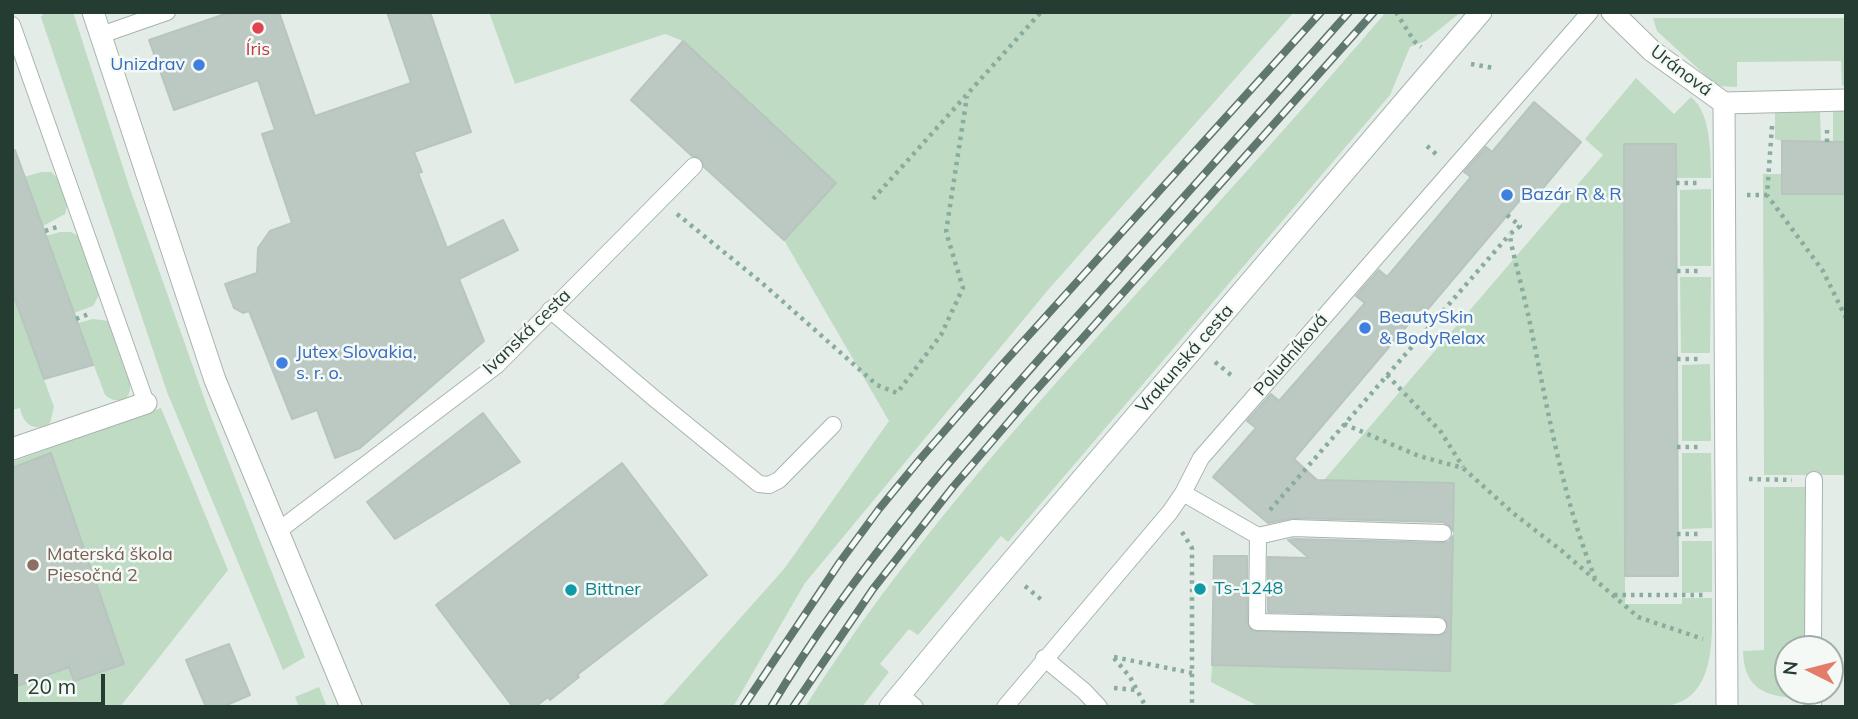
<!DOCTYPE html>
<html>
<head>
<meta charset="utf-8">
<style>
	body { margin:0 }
	#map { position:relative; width:1858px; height:719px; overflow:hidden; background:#e4ece8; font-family:Mulish,sans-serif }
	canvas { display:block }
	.frame { position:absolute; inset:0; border:14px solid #253c33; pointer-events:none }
	.north { position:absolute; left:1774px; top:635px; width:70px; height:70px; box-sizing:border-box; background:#f4f9f6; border:2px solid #a1ada8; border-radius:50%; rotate:276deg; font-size:19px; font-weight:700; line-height:28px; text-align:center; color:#253c33 }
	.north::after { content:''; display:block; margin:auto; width:24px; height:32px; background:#e37c6b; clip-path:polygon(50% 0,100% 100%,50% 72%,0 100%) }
	.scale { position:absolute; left:14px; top:674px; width:91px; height:32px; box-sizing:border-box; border:4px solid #253c33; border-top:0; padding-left:9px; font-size:21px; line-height:24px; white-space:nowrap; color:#253c33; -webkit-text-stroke:5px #f4f9f6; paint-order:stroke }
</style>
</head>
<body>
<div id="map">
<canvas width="1858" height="719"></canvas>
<div class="frame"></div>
<div class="north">N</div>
<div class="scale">20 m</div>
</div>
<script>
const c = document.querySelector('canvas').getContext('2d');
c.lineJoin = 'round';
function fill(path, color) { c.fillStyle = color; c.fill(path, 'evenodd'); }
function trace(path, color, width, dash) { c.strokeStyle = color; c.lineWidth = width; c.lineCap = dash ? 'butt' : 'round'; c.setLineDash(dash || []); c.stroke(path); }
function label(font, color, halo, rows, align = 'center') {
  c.font = font + ' Mulish,sans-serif'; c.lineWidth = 5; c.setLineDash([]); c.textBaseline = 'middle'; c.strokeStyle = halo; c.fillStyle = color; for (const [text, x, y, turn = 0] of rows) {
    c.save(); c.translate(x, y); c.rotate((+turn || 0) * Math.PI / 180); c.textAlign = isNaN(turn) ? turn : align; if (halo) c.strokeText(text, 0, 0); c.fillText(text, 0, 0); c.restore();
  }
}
fill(new Path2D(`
	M45,12H73L128,183L208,409L305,657L283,670L167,392L41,17Z
	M489,12H1294L1048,290L805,583L733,707H661L784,569L889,421L784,240L835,183L683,41L665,34L515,84Z
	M1386,12H1461L1425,41L1410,47L1390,95L1008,542L1001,536L918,635L909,629L880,664L889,672L862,707H805C902,553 1025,416 1147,282C1227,193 1308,104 1386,12Z
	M1653,18H1846V85L1842,86L1841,61L1737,62V87L1717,86L1657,31Z
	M1636,78L1674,114L1691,97C1712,115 1710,153 1711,178H1676V144H1624L1625,604H1682V598H1712C1712,636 1717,699 1666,706C1648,708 1629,707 1612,707H1260L1211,682L1212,665L1450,671L1454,483L1324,480L1603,155L1585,139Z
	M1775,111H1820L1821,141H1782L1775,139Z
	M1833,111H1846V142H1833Z
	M42,172H51C63,183 71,198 65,214L43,226L28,186L12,180Z
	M1763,174H1782L1783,194H1846V475H1764Z
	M1711,189V266H1680V190Z
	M60,232H71L80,237L100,293L93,306L74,313L46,236Z
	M1680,277H1711L1710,353H1681Z
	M12,291L54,407L50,423C34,433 23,424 20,408L12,410Z
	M93,319L109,321L114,327C118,341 144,397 121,400C114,401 110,399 105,395L78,323Z
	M1710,364L1711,441H1682V365Z
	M161,408L228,570L120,707H12V462Z
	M1711,453L1712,528L1682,529V453Z
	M1764,487H1809V649H1788V691H1809V698C1772,698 1744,694 1743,651L1764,650Z
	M1682,541H1712V592L1682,593Z
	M319,687L327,707H299L295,697Z`), '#bfdbc4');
const building = new Path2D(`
	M231,12H279L315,116L411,83L387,12H430L471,132L414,152L422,172L418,173L447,248L503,220L518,250L459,279L484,341L360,448L335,458L317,410L292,419L249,311L243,313L234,308L225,284L257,273L258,248L270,231L292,223L262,134L275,130L258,80L174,110L149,40Z
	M683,41L836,183L784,240L704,167L701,158L692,156L631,100Z
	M1534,102L1581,142L1539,193L1532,186L1427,310L1423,307L1294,459L1317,480L1454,483L1453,531L1449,525L1443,522L1293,518L1268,523L1213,477L1256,428L1247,421L1271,394L1279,401L1365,303L1356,296L1379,270L1387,277L1471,177L1464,172L1486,147L1492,152Z
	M1782,141L1846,142V194H1782Z
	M1624,144H1676L1678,576H1625Z
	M12,150H15L93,365L44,379L12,291Z
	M483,413L520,462L395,539L367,502Z
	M51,453L124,664L74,681L69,667L12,688V468Z
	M622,463L707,575L577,675L579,677L550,700L548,697L535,707H513L436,605Z
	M1453,536L1450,671L1212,665L1214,556H1247V622L1252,631L1438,636L1447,632L1448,626L1444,617L1438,616L1268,612V557L1309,558L1288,540L1294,539L1443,543L1449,542Z
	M229,644L250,695L222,707H206L186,660Z`);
fill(building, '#bcc9c3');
trace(building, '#b7c5be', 2);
const service = new Path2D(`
	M12,25L146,403
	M101,35L167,12
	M550,310L655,399L759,484L769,485L779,480L833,425
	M1183,493L1258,536L1257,622L1438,626
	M278,531L497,365L694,166
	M1258,536L1293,528L1443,533
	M1813,649L1814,480
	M1044,658L1084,691L1099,707
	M1813,691V707
	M900,694L915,707
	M1005,707L1170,512L1183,493L1201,458L1590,12`);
const minor = new Path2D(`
	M1612,12L1652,51L1724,103L1846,100
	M1724,103L1727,707
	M12,449L146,403`);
const tertiary = new Path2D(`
	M93,12L215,380L351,707`);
const secondary = new Path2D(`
	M890,707L971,609L1481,12`);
trace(service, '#a7b4ae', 18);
trace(minor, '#a7b4ae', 23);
trace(tertiary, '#a7b4ae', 23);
trace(secondary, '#a3b6ae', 23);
trace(new Path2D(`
	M1396,12L1414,41L1421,47
	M1471,64L1494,68
	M1772,126L1767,195L1823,271L1846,318
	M1827,142V125
	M1427,146L1437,155
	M1676,183H1699
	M1747,195H1767
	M873,199L1041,12
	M677,214L762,283L877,385L897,393L941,335L963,288L946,232L967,96
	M1507,215L1520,226L1510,234L1511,243C1518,273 1526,303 1532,333C1549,416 1563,499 1595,578
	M45,231L60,226
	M1677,271H1700
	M76,319L91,313
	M1677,359H1700
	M1215,362L1231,375
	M1387,375L1441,432L1463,467
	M1344,424L1419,456L1463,468L1513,513L1562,551L1638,617L1703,639
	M1677,447H1700
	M1749,479L1792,480
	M1270,510L1510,234
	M1182,532L1192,548V707
	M1677,534H1701
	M1025,586L1043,601
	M1614,595H1703
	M1114,657L1192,673
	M1114,658L1130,677L1146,707
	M1114,688L1137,690`), '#88ac9d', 4.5, [3.5, 5]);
trace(service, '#fff', 16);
trace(minor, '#fff', 21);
trace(tertiary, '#fff', 21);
trace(secondary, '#fff', 21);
const rail = new Path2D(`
	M743,707L840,562L879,509L921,458L1001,366L1321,12
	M771,707C855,566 965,442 1074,320C1166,217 1257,115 1349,12
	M793,707L873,589L953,487L1030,397L1374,12`);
trace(rail, '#60776e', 8);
trace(rail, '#f4f9f6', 5, [16]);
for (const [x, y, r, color] of [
	[258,28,7,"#e0444e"],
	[199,65,7,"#3f7fe0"],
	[1507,195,7,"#3f7fe0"],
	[1365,328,7,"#3f7fe0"],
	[282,363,7,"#3f7fe0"],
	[33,565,7,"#8d6e63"],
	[1200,589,7,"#0f9aa8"],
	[571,590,7,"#0f9aa8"]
]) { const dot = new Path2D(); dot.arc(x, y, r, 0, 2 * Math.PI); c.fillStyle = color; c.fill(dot); trace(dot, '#f4f9f6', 2.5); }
label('18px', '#be3a42', '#f4f9f6', [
	["Íris",258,50]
]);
label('18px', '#366cbe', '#f4f9f6', [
	["Unizdrav",185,65,"right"],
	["Bazár R & R",1521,195],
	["BeautySkin",1379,318],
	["& BodyRelax",1379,339],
	["Jutex Slovakia,",296,353],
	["s. r. o.",296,374]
], 'left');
label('18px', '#253c33', '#f4f9f6', [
	["Uránová",1681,71,37],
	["Ivanská cesta",527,332,-44],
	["Poludníková",1291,355,-49],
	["Vrakunská cesta",1185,359,-49]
]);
label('18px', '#785e54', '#f4f9f6', [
	["Materská škola",47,555],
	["Piesočná 2",47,576]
], 'left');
label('18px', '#0d838f', '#f4f9f6', [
	["Ts-1248",1214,589],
	["Bittner",585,590]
], 'left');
</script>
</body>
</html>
